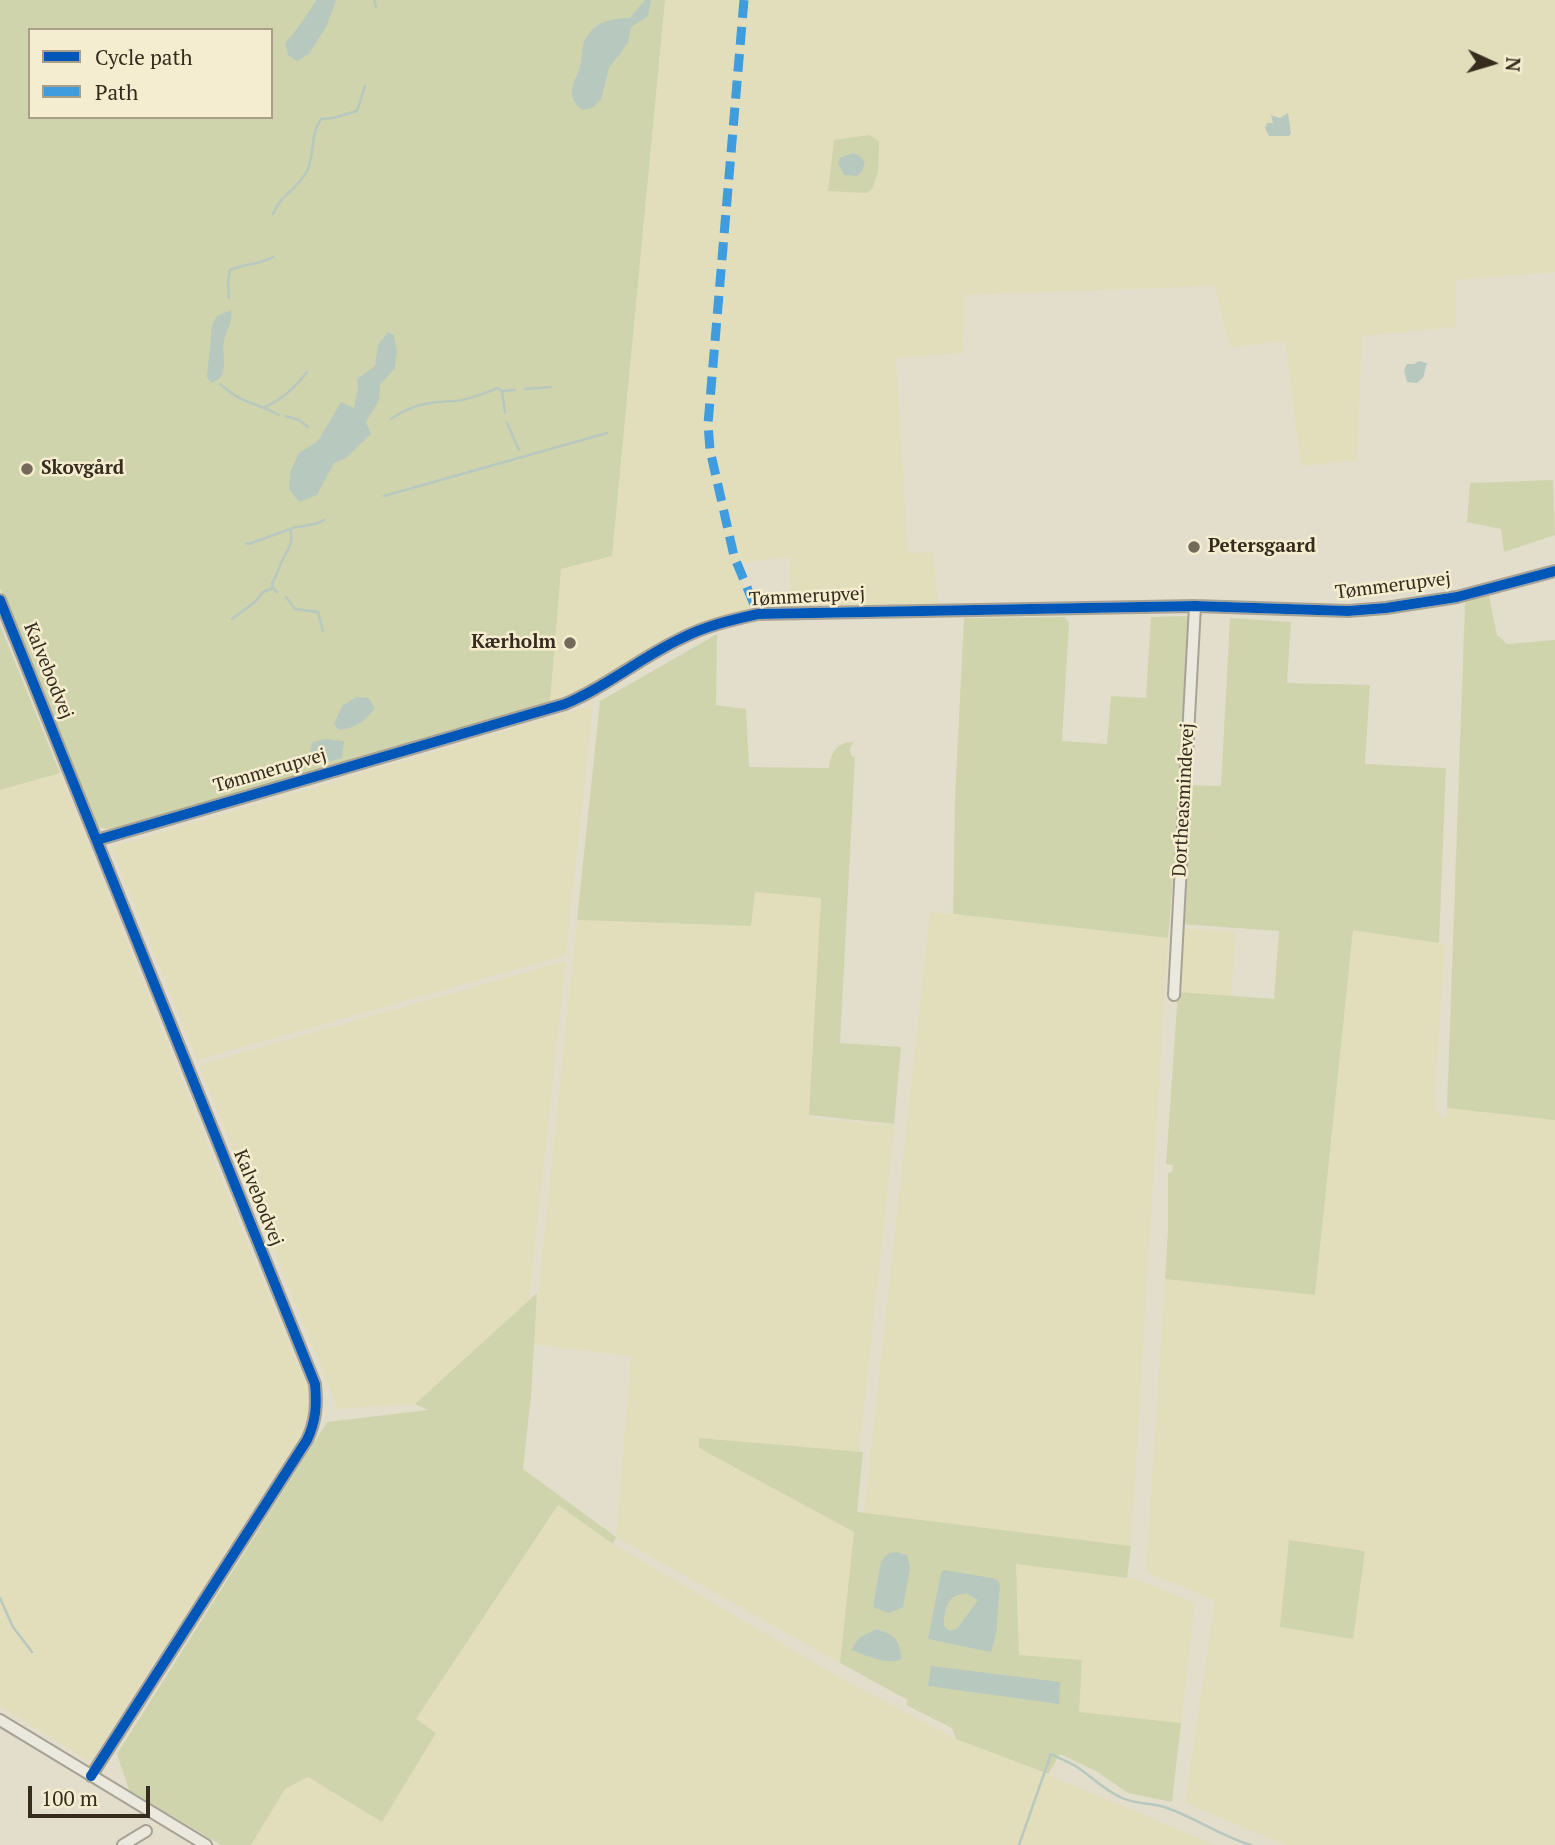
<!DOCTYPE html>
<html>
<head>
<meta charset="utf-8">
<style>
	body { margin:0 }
	#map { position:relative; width:1555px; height:1845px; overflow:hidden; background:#e3decb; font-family:"PT Serif",serif }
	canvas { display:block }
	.legend { position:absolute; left:28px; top:28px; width:245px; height:91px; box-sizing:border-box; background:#f5edd0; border:2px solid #a99f88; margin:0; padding:9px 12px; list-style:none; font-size:21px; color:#362b1d }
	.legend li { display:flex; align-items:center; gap:14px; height:35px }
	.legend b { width:35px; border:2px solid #a99f88 }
	.north { position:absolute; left:1457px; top:28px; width:70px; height:70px; -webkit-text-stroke:5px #f5edd0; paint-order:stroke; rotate:94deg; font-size:19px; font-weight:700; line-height:28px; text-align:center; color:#362b1d }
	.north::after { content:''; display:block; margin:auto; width:24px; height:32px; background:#362b1d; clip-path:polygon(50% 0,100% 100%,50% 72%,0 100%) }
	.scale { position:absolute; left:28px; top:1786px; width:122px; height:32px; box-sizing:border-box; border:4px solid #362b1d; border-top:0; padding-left:9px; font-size:21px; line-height:24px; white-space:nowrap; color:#362b1d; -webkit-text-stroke:5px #f5edd0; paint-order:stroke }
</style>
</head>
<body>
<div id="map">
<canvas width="1555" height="1845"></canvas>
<ul class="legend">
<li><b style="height:9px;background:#0057b8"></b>Cycle path</li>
<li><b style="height:9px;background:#3e9cdf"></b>Path</li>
</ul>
<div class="north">N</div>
<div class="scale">100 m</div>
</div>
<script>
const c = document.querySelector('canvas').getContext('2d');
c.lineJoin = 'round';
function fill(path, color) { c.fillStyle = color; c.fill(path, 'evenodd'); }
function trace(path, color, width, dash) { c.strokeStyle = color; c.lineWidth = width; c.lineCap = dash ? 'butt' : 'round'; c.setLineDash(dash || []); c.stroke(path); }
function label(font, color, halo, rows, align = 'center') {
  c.font = font + ' "PT Serif",serif'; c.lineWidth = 5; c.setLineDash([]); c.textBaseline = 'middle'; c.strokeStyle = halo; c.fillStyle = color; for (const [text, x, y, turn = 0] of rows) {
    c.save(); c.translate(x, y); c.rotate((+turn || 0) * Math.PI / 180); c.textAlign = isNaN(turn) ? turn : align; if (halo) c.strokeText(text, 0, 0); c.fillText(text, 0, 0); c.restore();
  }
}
fill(new Path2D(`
	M665,0H1555V272L1456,280V327L1362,336L1357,460L1301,466L1285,341L1230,347L1215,286L964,295L963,353L896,358L908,553L933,552L938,604L789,606L790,557L735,563L754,611L682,632L602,681L550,702L561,568L612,555Z
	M593,705L566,955L197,1060L111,847Z
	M60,773L234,1211L306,1385L309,1409L301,1435L90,1762L0,1706V790Z
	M755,892L822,898L810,1118L895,1125L859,1452L700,1438L699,1447L854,1532L840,1663L616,1537L631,1356L533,1344L577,920L750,926Z
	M930,912L1168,938L1131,1546L864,1513Z
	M1181,928L1236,932L1231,998L1177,994Z
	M1353,929L1445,944L1435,1093L1437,1109L1442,1119L1447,1117V1108L1555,1120V1845H1286L1185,1803L1215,1600L1148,1573L1146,1570L1165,1279L1315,1295Z
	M566,961L529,1300L415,1404L338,1409L199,1065Z
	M558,1505L613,1544L846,1681L956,1739L1056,1778L1215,1845H251L285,1789L308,1777L381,1822L435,1733L416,1720Z
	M1016,1564L1127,1578L1146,1583L1195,1603L1181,1723L1079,1712L1019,1656Z`), '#e2debb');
fill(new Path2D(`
	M0,0H665L612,556L561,569L550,702L110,830L95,826L0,588ZM30,30H271V117H30Z
	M869,135L879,141L878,173L872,189L867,193L828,191L834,140Z
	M1553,480L1555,535L1504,552L1501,529L1467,522L1470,483Z
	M1489,595L1497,635L1507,644L1555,640V1120L1447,1108L1465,603Z
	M1191,616L1181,785L1168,938L953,914L955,798L964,618L1065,617L1069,623L1062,741L1107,744L1111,696L1146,698L1151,617Z
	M1230,618L1291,622L1287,683L1370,685L1365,764L1446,768L1439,943L1353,930L1315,1295L1165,1279L1168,1230V1173L1172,1172L1173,1165L1166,1164L1178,992L1274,999L1279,931L1180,924L1190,785L1221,786Z
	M0,625L60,773L0,790Z
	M717,634L716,705L746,709L749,767L829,768C830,754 837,741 854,742L850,748L851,755L855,758L840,1043L901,1047L894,1124L809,1115L821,898L755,892L751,926L577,920L600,701Z
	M537,1293L531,1396L523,1469L616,1537L613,1544L558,1505L416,1719L436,1733L382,1822L308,1777L285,1789L251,1845H221L129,1790L117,1754L327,1422L428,1410L415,1404Z
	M699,1438L863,1452L857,1512L1131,1546L1127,1578L1016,1564L1019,1655L1082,1660L1079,1712L1181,1723L1172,1802L1128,1793L1096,1771L1060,1754L1048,1774L956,1739L952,1728L906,1705L908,1700L840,1663L854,1532L699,1448Z
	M1289,1540L1365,1551L1353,1639L1280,1627Z`), '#d0d4ad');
fill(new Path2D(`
	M316,0H336L327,25L309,54L297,61L288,55L285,43C291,38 313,7 316,0Z
	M645,0H651L648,16L631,27L628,43L609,68L601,100L592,108L583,110C565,98 573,85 579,70C585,54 577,45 593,29C601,20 618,18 630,18Z
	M1288,113L1291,133L1289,136H1269L1265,128L1267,123H1273L1271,115L1280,118Z
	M853,153L860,156L865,162L862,171L857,176L844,175L838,163L840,158Z
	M231,310C233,322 228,327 225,337C221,349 226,361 223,372C222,378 216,381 211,383L207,377L212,325L217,316Z
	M388,332L394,335L397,351L395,368L380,385L379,400L366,422L371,434L346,458L334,463L317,495L299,502L289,489L290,472L299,453L318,441L341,402L354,408L358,388L357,379L375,366L378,345Z
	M1419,361L1427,363L1423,378L1417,383L1407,382L1404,370L1407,364H1414Z
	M356,697L369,698L375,708C365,721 356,728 339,730L334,724L342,706Z
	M326,739L344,741L342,758L314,766C309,757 309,751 313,742Z
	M896,1552L907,1555L910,1568L903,1607L889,1613L873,1607L881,1562L887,1554Z
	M944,1570L992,1578L997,1580L1000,1585L996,1634L991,1652L928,1639L941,1573ZM966,1593L978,1600L957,1629L949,1631L944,1626C944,1617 945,1602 954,1597C957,1594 962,1595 966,1593Z
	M876,1629C896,1635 898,1638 902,1659C886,1666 866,1655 851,1650L859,1638Z
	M931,1666L1060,1682L1059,1704L928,1686Z`), '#b7c8bf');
trace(new Path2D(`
	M374,0L376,7
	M273,214C282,193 297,190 307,171C315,154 310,135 321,119L333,118L357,111L365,86
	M229,298L228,281L230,270C245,263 260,265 273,257
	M220,384C242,404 255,402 279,415
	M525,389L551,387
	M265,407C283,399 295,388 307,372
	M505,412L502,391L515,390
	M286,416L299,420L308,427
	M391,419C412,404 430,402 455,401C469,400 485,393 498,388L502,391
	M507,423L519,450
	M384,496L607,433
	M246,543L249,544L290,529
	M273,588L272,583C277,576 278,569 282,561C288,548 294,545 290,529C301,525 317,526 324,520
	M286,597L295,609L318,612L323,631
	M232,619L255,602L263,592L273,588L277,592
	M0,1598L13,1627L32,1652
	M1019,1845L1051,1754C1061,1759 1072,1763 1080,1769C1094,1779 1105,1790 1120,1797C1135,1805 1152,1802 1167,1808C1196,1818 1222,1837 1251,1845`), '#b7c8bf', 2.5);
const minor = new Path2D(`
	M0,600L315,1384C317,1405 316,1421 307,1440L91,1776
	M97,840L565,704C606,687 640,658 680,639C705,626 731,620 758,614L1195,606L1348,611L1386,608L1457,597L1555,571
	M1174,995L1195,606
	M0,1720L206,1845
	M123,1845L146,1831`);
trace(minor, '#a8a295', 14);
trace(minor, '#ebe8dd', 10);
trace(new Path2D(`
	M744,0L708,424L710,450L734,556L758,614`), '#3e9cdf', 9, [18, 9]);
trace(new Path2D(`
	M0,600L315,1384C317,1405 316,1421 307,1440L91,1776
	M97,840L565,704C606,687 640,658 680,639C705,626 731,620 758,614L1195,606L1348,611L1386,608L1457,597L1555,571`), '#0057b8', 10);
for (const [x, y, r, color] of [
	[27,469,7,"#736a5a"],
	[1194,547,7,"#736a5a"],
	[570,643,7,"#736a5a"]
]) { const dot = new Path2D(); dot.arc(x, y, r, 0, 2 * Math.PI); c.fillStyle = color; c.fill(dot); trace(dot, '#f5edd0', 2.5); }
label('bold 19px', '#362b1d', '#f5edd0', [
	["Skovgård",41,469],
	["Petersgaard",1208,547],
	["Kærholm",556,643,"right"]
], 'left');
label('19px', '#362b1d', '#f5edd0', [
	["Tømmerupvej",1393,586,-7],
	["Tømmerupvej",807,597,-3],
	["Kalvebodvej",48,671,68],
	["Tømmerupvej",270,771,-16],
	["Dortheasmindevej",1184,800,-87],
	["Kalvebodvej",258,1198,68]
]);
</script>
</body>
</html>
